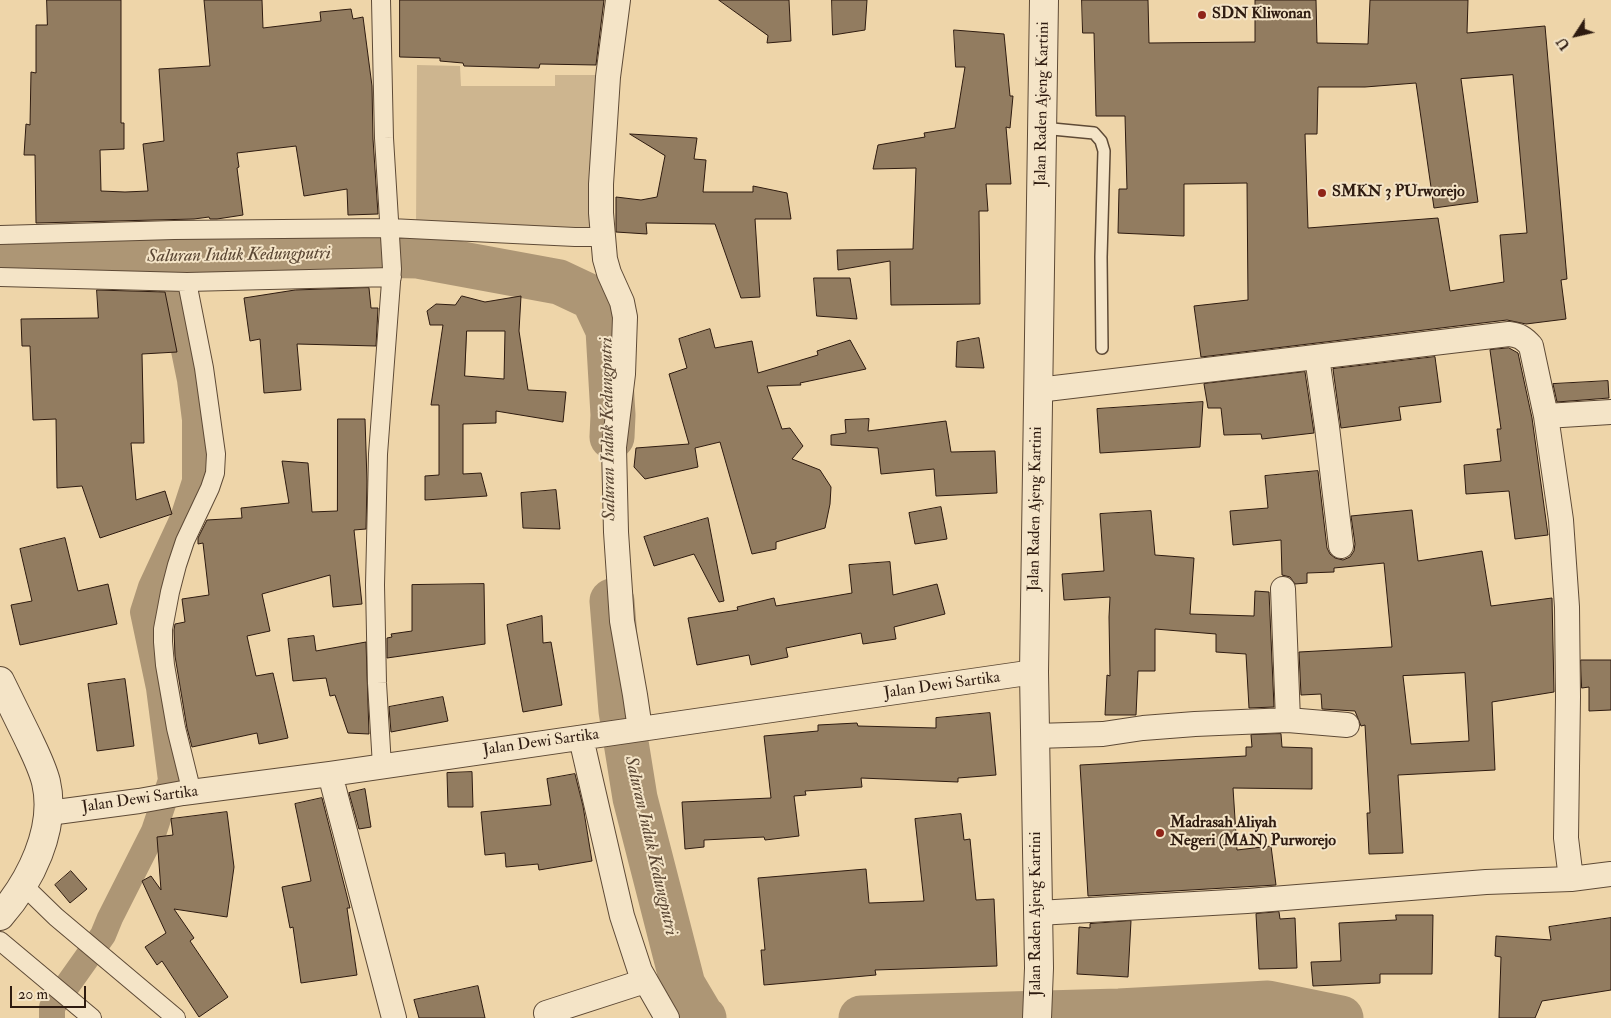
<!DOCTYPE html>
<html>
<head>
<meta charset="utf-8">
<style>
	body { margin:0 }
	#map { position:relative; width:1611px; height:1018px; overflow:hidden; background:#eed5a9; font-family:"IM FELL Double Pica",serif }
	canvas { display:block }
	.north { position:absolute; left:1551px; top:10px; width:50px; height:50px; -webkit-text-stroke:4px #f4e4c7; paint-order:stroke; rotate:235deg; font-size:14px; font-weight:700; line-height:20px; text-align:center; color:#2e1b10 }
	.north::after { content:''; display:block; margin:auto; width:18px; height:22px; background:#2e1b10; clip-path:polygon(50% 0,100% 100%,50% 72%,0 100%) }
	.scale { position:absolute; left:10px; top:986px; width:76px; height:22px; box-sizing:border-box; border:2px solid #2e1b10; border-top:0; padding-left:6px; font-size:15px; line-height:18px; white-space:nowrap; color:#2e1b10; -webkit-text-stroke:4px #f4e4c7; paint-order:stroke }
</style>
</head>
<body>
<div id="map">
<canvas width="1611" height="1018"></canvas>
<div class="north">U</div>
<div class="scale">20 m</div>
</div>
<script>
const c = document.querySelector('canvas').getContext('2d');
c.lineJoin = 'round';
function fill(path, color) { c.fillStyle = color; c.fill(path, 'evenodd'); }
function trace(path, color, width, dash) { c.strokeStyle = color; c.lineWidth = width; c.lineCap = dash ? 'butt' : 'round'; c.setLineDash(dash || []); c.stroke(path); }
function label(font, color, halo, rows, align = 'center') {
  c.font = font + ' "IM FELL Double Pica",serif'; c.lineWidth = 4; c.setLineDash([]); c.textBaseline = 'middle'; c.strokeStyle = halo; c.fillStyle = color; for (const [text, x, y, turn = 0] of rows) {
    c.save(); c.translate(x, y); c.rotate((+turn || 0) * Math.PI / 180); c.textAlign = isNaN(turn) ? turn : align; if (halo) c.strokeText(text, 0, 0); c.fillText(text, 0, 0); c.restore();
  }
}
fill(new Path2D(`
	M417,65L460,66L461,86H555V75H609L603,237L416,229Z`), '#cdb58f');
trace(new Path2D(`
	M52,1018V1007L103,935L110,918L154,831L171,780L159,688L143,612L151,587L183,518L195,481V420L190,380L165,258`), '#ad9675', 26);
trace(new Path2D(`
	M11,253L49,252L165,258L270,253L418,256L559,282L593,298L608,330L613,415L612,437
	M612,601L621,711L635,798L683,985L702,1017L704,1018
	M861,1018L1119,1011L1268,1003L1341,1018`), '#ad9675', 45);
const building = new Path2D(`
	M47,0H121V123H124V149L100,150L101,191L125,192L148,191L143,144L164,141L159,69L210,66L204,0H262L263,28L321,21L320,12L351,9L353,19L363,17L372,86L373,139L378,214L348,215L347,189L304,196L296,146L237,153L239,167L237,168L243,215L217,219H210L209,217L194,219L36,223L35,155H24L26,124L30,125L31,72L36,73V25H47Z
	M400,0H604L596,65L540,64L539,68L464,66L463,63L440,61V58L400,57Z
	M719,0H789L791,41L767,43L768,36Z
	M832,0H867L865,30L833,35Z
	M1082,0H1148L1149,43L1255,42V0H1316L1317,43L1368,44L1370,0H1468L1467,33L1545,26L1567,279L1561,280L1566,319L1526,324L1507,320L1201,357L1194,306L1248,300L1247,183L1184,184V236L1118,233L1119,189H1127L1125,116H1096L1094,33H1083ZM1513,75L1527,233L1500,235L1504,282L1450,291L1438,218L1308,228L1305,134H1317L1318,87H1365L1416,83L1434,208L1478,202L1461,79Z
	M954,30L1004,34L1010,96H1013L1010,128L1006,127L1011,184H986L988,211H979L980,304L891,305L890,261L838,270L837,250L913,249L916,168L873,169L878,145L925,137L924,133L955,128L965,67H956Z
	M630,134L697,138L694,159L706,160L703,192H753V186L787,193L791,219H755L760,297L741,298L715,224L646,223L647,234L616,232V197L641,200L657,197L665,156Z
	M814,278H850L857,319L817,316Z
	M369,288L371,308H378L376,346L297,344L301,390L264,393L260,339L250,341L244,298L295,290Z
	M97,290L165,292L177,352L142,354L144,443H131L136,500L165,491L172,514L100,538L82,486L57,488L56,419L33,420L30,346H22L21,319L98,318Z
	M462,296L485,302L521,296L519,331L528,390L566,392L563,422L496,411V423L463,424V474L481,473L487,496L425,500V476L439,475V405H431L443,325H430L427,311L436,304L455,305ZM467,331H505L504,379L465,376Z
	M710,329L715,348L752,341L758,373L818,355L817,351L850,340L866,369L800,383L801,385L767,386L782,429L790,428L803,446L792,459L820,470L831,487L830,504L825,528L776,542V549L752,554L720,442L695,448L698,467L645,479L634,467L636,448L689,444L669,374L687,368L679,339Z
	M979,338L984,368L956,367L957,342Z
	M1509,348L1518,353L1532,418L1548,535L1515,539L1509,491L1466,494L1464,465L1501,461L1497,429H1501L1490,350Z
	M1435,357L1441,402L1399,407L1401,420L1341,428L1333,369Z
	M1305,372L1314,433L1262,439L1261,434L1224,435L1221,408H1208L1204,384Z
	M1608,381L1609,398L1557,402L1553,384Z
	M1203,402L1200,447L1100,453L1097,409Z
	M338,419H365L367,481L366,529L354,530L362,604L333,607L330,575L262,594L270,631L247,636L256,676L273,673L288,738L259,744L257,733L192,747L187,728L175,656L174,630L175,624L185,622L182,599L209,595L203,543L198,544V538L207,520L242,518L241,508L289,503L282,461L308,463L312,512L337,511Z
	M869,419L868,431L946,421L951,452L995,451L997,493L936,496L934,469L881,474L878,448L831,445V435L846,433L845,420Z
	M1318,471L1327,548L1330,554L1335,558L1343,560L1350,557L1354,551L1355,544L1351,516L1412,510L1418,561L1482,551L1491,606L1552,598L1554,692L1492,702L1495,770L1398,775L1403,853L1369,854L1367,813H1370L1365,725L1361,726L1355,711L1322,709L1321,694L1301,695L1299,652L1392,647L1384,563L1334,568V572L1307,573V583L1295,584L1290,577L1282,575L1281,540L1233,545L1230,511L1268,508L1265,476ZM1465,673L1469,741L1411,744L1403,676Z
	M556,490L560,529L523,528L521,493Z
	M941,507L947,539L915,544L909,513Z
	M1151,511L1155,555L1194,558L1190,614L1254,616L1255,591L1269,592L1274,707L1249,708L1246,654L1216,652V634L1155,629V671H1138L1136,715H1105L1107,675L1110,676L1109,617L1110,597L1064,600L1062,574L1104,571L1100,514Z
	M708,518L724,601L719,602L694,554L654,566L644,537Z
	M65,538L78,591L108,584L117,624L20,645L11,605L32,601L20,549Z
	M890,562L893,595L937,584L945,614L894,627L896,639L863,644L861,633L786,648L788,657L751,665L749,655L697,665L688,618L738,610L737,607L774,598L776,606L852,593L849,565Z
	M484,584L485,644L387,658V638L392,637L391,634L412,631V585Z
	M542,616L543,643L551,642L562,705L523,712L507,625Z
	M314,636L316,651L366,642L369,734L348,733L335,695L330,696L326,678L293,681L288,639Z
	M1581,660H1611V710L1589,711V687L1582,688Z
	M125,679L134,746L97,751L88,684Z
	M443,697L448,721L391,732L389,707Z
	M990,713L996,775L958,778V782L861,778L862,787L805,791L806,795L794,796L799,836L765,840L764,837L704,840V847L685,849L682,802L771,798L764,736L818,731V725L857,723L858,726L936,728V718Z
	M1281,734L1282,747L1312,748V789L1233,788L1237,850L1271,846L1276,885L1088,896L1080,765L1246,756V747H1252L1251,735Z
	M472,772L473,807H448L447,773Z
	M575,774L583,806L592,861L539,870L538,864L506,867L505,853L485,855L481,812L551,805L547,779Z
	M365,789L371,827L359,829L349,793Z
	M322,798L350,908H347L357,975L301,983L293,927L290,928L282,887L311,881L295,804Z
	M227,812L234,867L227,917L174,909L194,938L190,941L228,997L199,1017L162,961L157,965L145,947L166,933L142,881L151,876L161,890L157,837L173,835L171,819Z
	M961,814L964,840L970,839L976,900L994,899L997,966L875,970L876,975L764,985L761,950H765L758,878L866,869L869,903L924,901L915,819Z
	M71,871L87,889L70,903L55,885Z
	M1279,912L1280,919L1295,918L1297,968L1259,969L1256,914Z
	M1396,915H1433L1432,974H1380V983L1313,986L1311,962L1341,961L1339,923L1396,920Z
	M1611,918V990L1542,1001L1535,1018H1499L1501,957L1495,956L1496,936L1551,940L1549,927Z
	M1131,921L1128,977L1077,974L1079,927L1090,928V924Z
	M478,986L485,1018H419L414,1000Z`);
fill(building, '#927c60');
trace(building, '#2e1b10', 1);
const service = new Path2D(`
	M1042,128L1094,133L1101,141L1104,151L1101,257L1102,348`);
const pedestrian = new Path2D(`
	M381,0L384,138L392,269L378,454L375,585L377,683L382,766
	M0,235L174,230L390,228L575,237H603
	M0,277L187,282L392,277
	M187,282L204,368L216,454L215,473L210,488L185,541L177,565L170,592L163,629V642L165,665L176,728L192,793
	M23,885L56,917L176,1018
	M0,941L92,1018`);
const minor = new Path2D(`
	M618,0L608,77L601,184V213L605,259L609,273L622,302L625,317L623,374L614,447L616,532L622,621L635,695L640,729
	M1317,357L1327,427L1341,546
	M1038,390L1509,334C1519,335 1524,338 1531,346L1546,416L1561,520L1567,607L1568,697L1566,838L1571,879
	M1546,416L1611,412
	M1288,720L1347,725
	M1035,736L1103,734L1143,728L1195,724L1288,720L1283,589
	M581,738L622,916L640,971L667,1018
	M330,774L394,1018
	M49,813L139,801L183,793L330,774L1034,672
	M1038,913L1247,901L1486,882L1571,879L1611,874
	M546,1013L645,981`);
const tertiary = new Path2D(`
	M0,681C9,699 18,718 27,736C34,751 42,766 46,782C57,829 30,882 0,916
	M1037,1018L1039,968L1034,672L1044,0`);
trace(service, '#5e4a36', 14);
trace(pedestrian, '#5e4a36', 20);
trace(minor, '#5e4a36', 26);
trace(tertiary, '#5e4a36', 30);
trace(service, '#f4e4c7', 11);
trace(pedestrian, '#f4e4c7', 18);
trace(minor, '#f4e4c7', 24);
trace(tertiary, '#f4e4c7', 28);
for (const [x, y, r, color] of [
	[1202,15,5,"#8f2418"],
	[1322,193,5,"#8f2418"],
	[1160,833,5,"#8f2418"]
]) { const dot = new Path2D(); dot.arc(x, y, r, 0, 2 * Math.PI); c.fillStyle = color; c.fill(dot); trace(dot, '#f4e4c7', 2); }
label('bold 16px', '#2e1b10', '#f4e4c7', [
	["SDN Kliwonan",1212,15],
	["SMKN 3 PUrworejo",1332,193],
	["Madrasah Aliyah",1170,824],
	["Negeri (MAN) Purworejo",1170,842]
], 'left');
label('16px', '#2e1b10', '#f4e4c7', [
	["Jalan Raden Ajeng Kartini",1043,104,-89],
	["Jalan Raden Ajeng Kartini",1036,509,-89],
	["Jalan Dewi Sartika",942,686,-8],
	["Jalan Dewi Sartika",541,743,-8],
	["Jalan Dewi Sartika",140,800,-8],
	["Jalan Raden Ajeng Kartini",1037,914,-90]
]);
label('italic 18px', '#5a4633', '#f4e4c7', [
	["Saluran Induk Kedungputri",239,256,-1],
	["Saluran Induk Kedungputri",609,429,-91],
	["Saluran Induk Kedungputri",650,846,77]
]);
</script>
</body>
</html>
